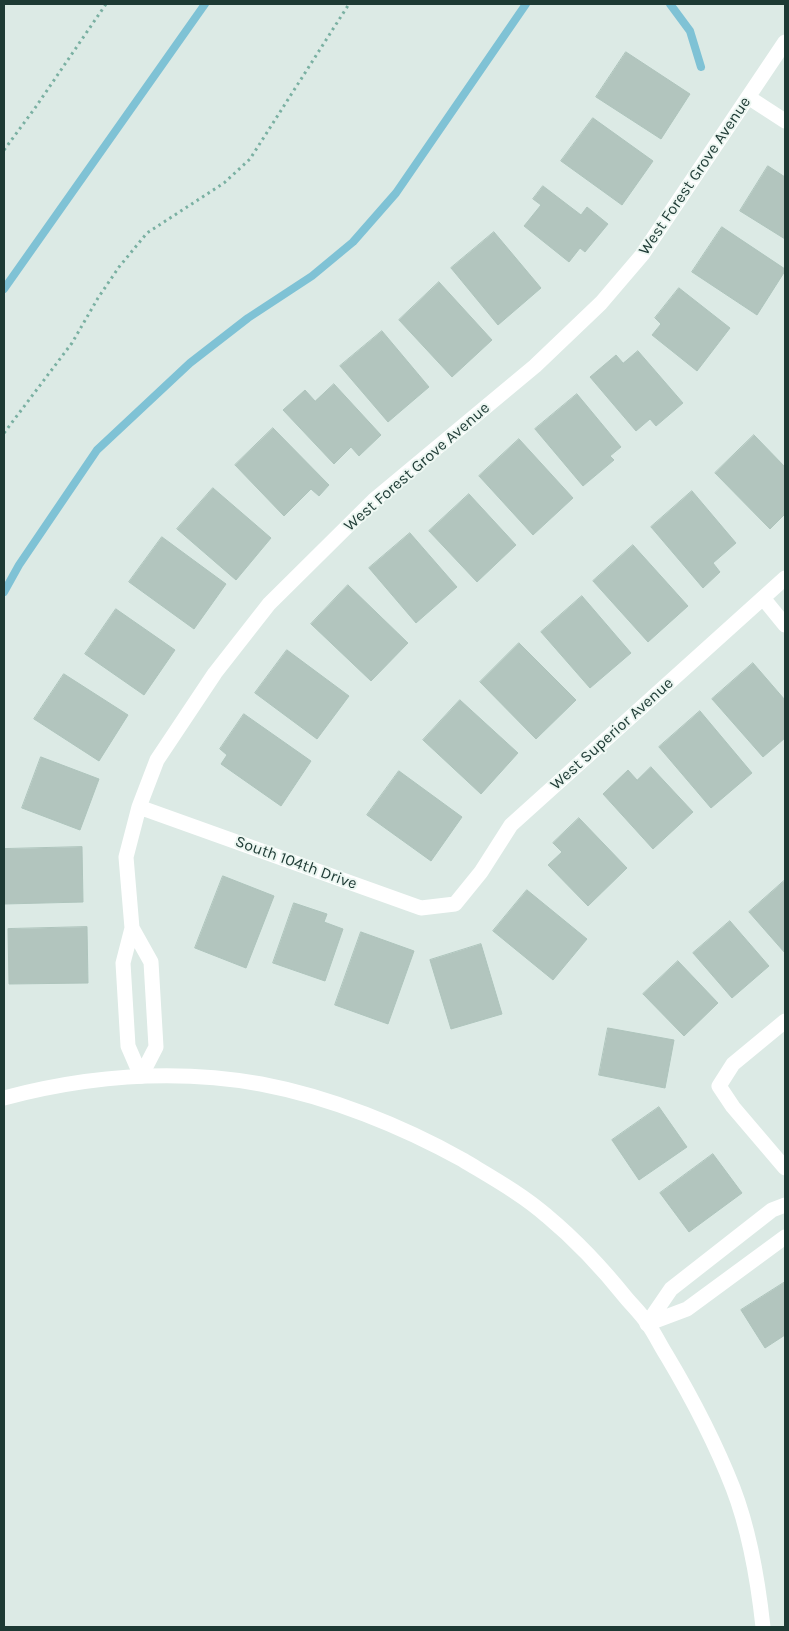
<!DOCTYPE html>
<html>
<head>
<meta charset="utf-8">
<style>
	body { margin:0 }
	#map { position:relative; width:789px; height:1631px; overflow:hidden; background:#dceae5; font-family:Karla,sans-serif }
	canvas { display:block }
	.frame { position:absolute; inset:0; border:5px solid #1d3a34; pointer-events:none }
</style>
</head>
<body>
<div id="map">
<canvas width="789" height="1631"></canvas>
<div class="frame"></div>
</div>
<script>
const c = document.querySelector('canvas').getContext('2d');
c.lineJoin = 'round';
function trace(path, color, width, dash) { c.strokeStyle = color; c.lineWidth = width; c.lineCap = dash ? 'butt' : 'round'; c.setLineDash(dash || []); c.stroke(path); }
function fill(path, color) { c.fillStyle = color; c.fill(path, 'evenodd'); }
function label(font, color, halo, rows, align = 'center') {
  c.font = font + ' Karla,sans-serif'; c.lineWidth = 4; c.setLineDash([]); c.textBaseline = 'middle'; c.strokeStyle = halo; c.fillStyle = color; for (const [text, x, y, turn = 0] of rows) {
    c.save(); c.translate(x, y); c.rotate((+turn || 0) * Math.PI / 180); c.textAlign = isNaN(turn) ? turn : align; if (halo) c.strokeText(text, 0, 0); c.fillText(text, 0, 0); c.restore();
  }
}
trace(new Path2D(`
	M670,4L690,31L701,67
	M4,289L205,4
	M4,592L19,565L97,450L190,363L248,318L312,276L353,242L396,193L526,4`), '#7fc2d5', 8);
const building = new Path2D(`
	M626,52L690,94L661,139L596,97Z
	M593,118L653,161L622,205L561,161Z
	M768,166L785,177V239L740,211Z
	M543,186L581,215L587,207L608,224L585,252L580,248L569,262L524,226L541,205L533,199Z
	M722,227L785,269V271L757,315L692,272Z
	M494,232L541,288L498,325L451,268Z
	M439,282L492,340L452,377L399,320Z
	M679,288L730,328L697,371L652,335L661,324L655,318Z
	M382,331L429,387L388,422L340,366Z
	M638,351L683,403L656,426L650,419L636,431L590,377L616,355L623,363Z
	M334,384L381,435L359,456L351,447L334,464L283,410L305,390L315,401Z
	M577,394L621,447L610,456L614,460L583,486L535,429Z
	M273,428L329,485L319,496L311,489L284,516L235,465Z
	M754,435L785,467V514L770,529L715,473Z
	M519,439L573,498L533,535L479,476Z
	M213,488L271,538L236,580L177,529Z
	M692,491L736,543L713,563L720,572L703,588L651,527Z
	M469,494L516,545L477,582L429,531Z
	M410,533L457,587L416,623L369,568Z
	M162,537L226,584L194,629L129,582Z
	M633,545L688,606L648,642L593,581Z
	M348,585L408,643L371,681L311,624Z
	M582,596L631,653L590,688L541,632Z
	M116,609L175,650L144,695L85,654Z
	M519,643L576,700L536,739L480,682Z
	M287,650L349,696L317,739L255,693Z
	M753,663L785,700V738L763,757L712,699Z
	M64,674L128,715L99,761L34,719Z
	M460,700L518,753L481,794L423,740Z
	M700,711L752,773L711,808L659,747Z
	M244,714L311,761L281,806L221,764L227,755L220,749Z
	M41,757L99,779L80,830L22,808Z
	M651,767L693,812L653,849L603,794L628,770L637,780Z
	M399,771L462,817L431,861L367,815Z
	M579,818L627,868L588,906L548,865L562,852L553,843Z
	M82,847L83,902L4,904V849Z
	M223,876L274,896L246,968L195,948Z
	M784,881L785,882V953L749,912Z
	M527,890L587,939L553,980L493,931Z
	M294,903L327,914L324,922L343,929L325,981L273,963Z
	M730,921L769,966L732,998L693,953Z
	M87,927L88,983L9,984L8,929Z
	M361,932L414,951L388,1024L335,1005Z
	M481,944L502,1014L451,1029L430,960Z
	M678,961L718,1003L684,1036L643,994Z
	M608,1028L674,1040L665,1088L599,1075Z
	M659,1107L687,1147L639,1180L612,1140Z
	M713,1154L742,1193L689,1232L660,1193Z
	M785,1282V1335L765,1348L741,1310Z`);
fill(building, '#b2c5be');
trace(building, '#aec4bc', 1);
trace(new Path2D(`
	M4,150L35,108L106,4
	M4,433L72,343L98,298L119,267L147,233L224,183L250,159L349,4`), '#7ab0a2', 3, [2.5, 4]);
trace(new Path2D(`
	M748,97L785,121
	M763,598L785,625
	M139,807L421,908L455,904L481,872L511,825L785,578
	M132,928L151,962L156,1047L141,1076
	M785,1021L733,1064L719,1086L733,1107L785,1168
	M141,1076L128,1046L123,963L132,928L126,857L139,807L157,760L215,673L269,604L374,500L535,366L601,303L642,255L785,42
	M647,1324L671,1289L772,1210L785,1205
	M647,1324L687,1309L785,1237`), '#fff', 15);
trace(new Path2D(`
	M4,1098C87,1076 176,1069 261,1084C330,1097 402,1126 463,1160C491,1177 522,1194 547,1216C577,1241 603,1269 627,1299C634,1307 642,1315 648,1324C655,1334 660,1345 667,1356C692,1398 715,1442 733,1488C750,1532 758,1581 763,1627`), '#fff', 15);
label('16px', '#1d3a34', '#edf7f2', [
	["West Forest Grove Avenue",695,176,-56],
	["West Forest Grove Avenue",417,467,-41],
	["West Superior Avenue",612,734,-42],
	["South 104th Drive",296,863,20]
]);
</script>
</body>
</html>
